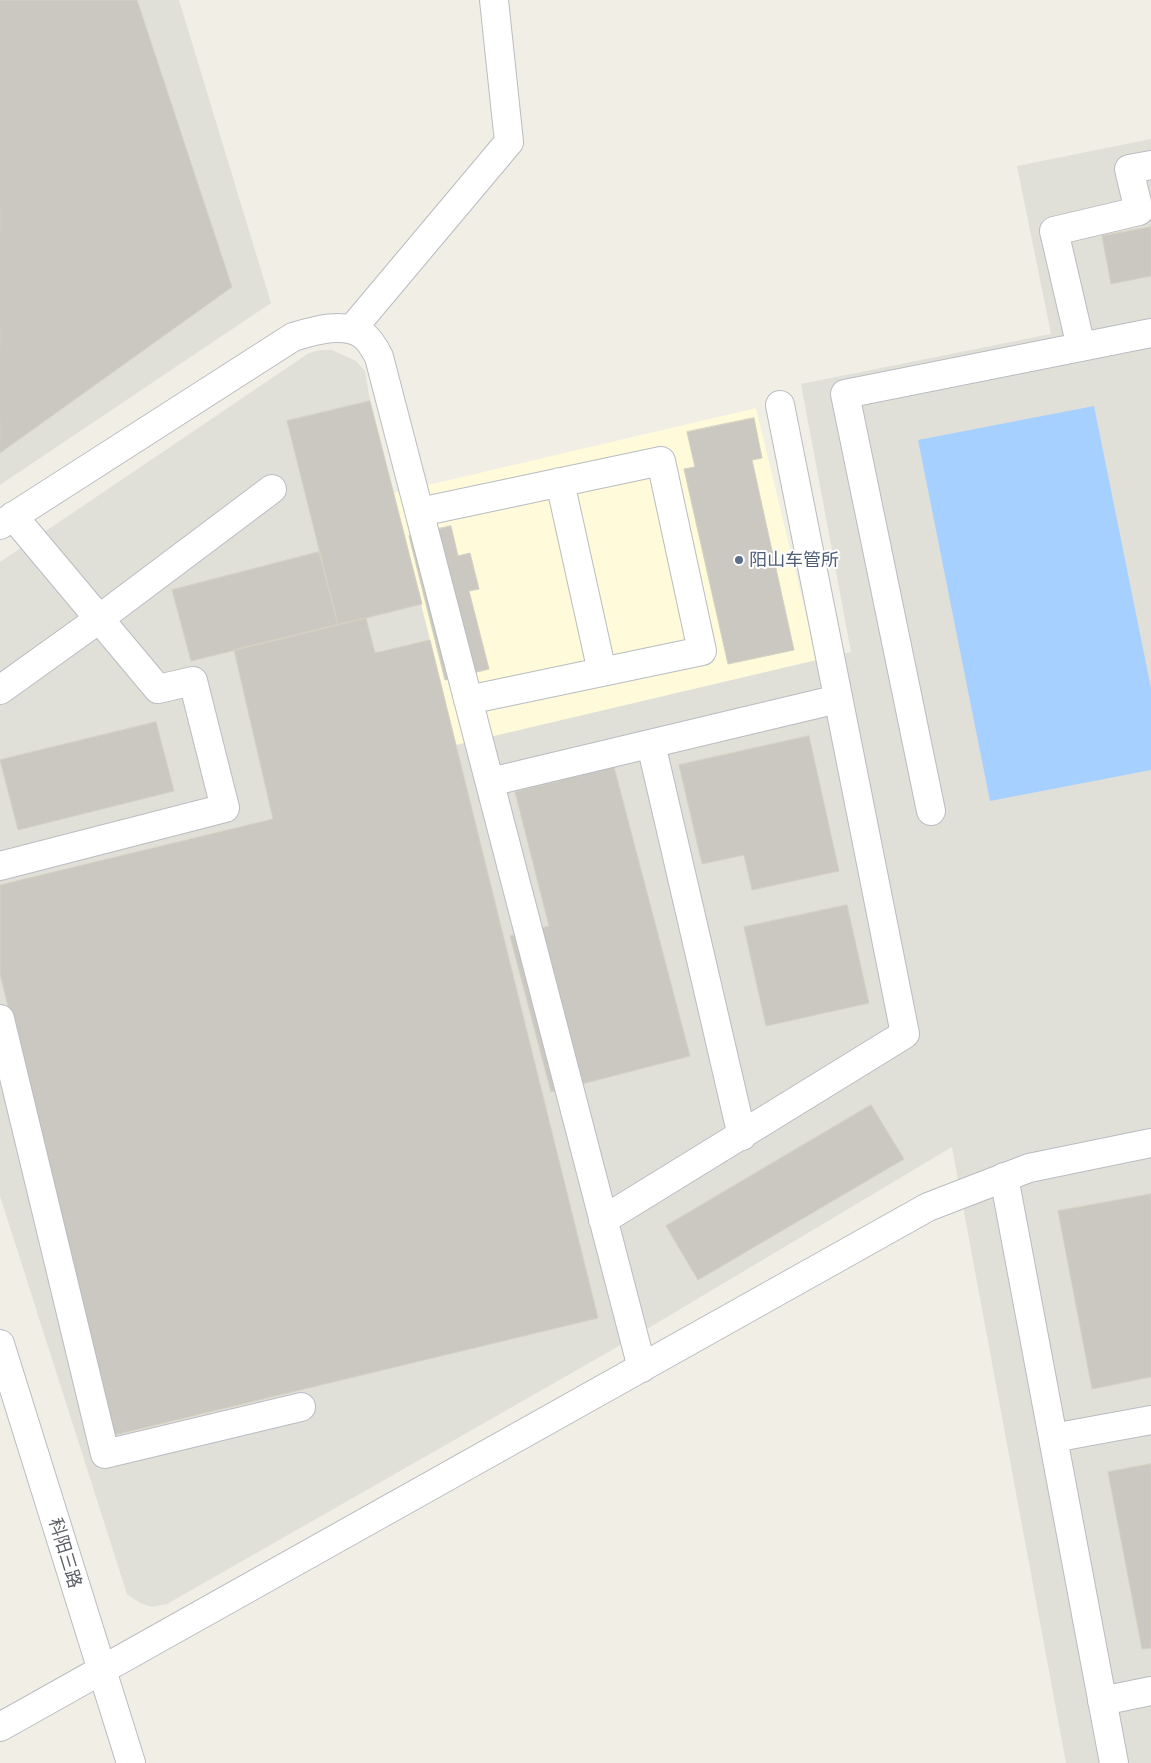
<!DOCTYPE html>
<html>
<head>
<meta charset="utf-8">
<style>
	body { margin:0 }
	canvas { display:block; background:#f0eee5 }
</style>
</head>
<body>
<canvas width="1151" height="1763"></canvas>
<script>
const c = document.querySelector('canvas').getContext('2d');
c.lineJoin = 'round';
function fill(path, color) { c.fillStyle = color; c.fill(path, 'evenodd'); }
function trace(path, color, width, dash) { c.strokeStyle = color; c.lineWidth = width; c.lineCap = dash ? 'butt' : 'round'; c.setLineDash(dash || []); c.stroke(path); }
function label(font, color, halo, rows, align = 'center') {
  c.font = font + ' "Golos Text","Noto Sans SC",sans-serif'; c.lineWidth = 4; c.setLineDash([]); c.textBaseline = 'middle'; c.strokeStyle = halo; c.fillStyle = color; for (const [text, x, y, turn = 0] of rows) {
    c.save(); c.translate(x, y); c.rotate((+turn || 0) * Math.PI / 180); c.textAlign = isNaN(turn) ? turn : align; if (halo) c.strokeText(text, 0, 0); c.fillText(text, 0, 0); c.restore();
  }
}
fill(new Path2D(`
	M756,408L817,660L456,745L394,493Z`), '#fffada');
fill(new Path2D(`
	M0,0H179L271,303L0,485Z
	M1151,139V1763H1066L952,1147L605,1354L167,1604L152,1607L140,1603L127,1594L0,1196V562L309,353L320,350H332L356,361L365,371L370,401L456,745L851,652L801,384L1051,334L1017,166Z`), '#e0e0d9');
fill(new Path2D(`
	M1094,406L1151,688V770L990,801L918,440Z`), '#a5d0ff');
const building = new Path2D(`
	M0,0H137L232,287L0,453Z
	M1151,227V276L1111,284L1102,236Z
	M370,401L422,604L338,625L287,421Z
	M754,418L762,458L752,460L794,650L728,664L684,469L695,467L687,432Z
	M451,526L458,556L470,553L479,589L469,591L489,669L445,680L409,536Z
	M319,552L338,625L191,661L172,590Z
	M366,618L375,653L430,640L598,1318L114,1435L0,974V885L273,819L234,650Z
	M156,722L174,791L18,830L0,760Z
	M809,736L839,871L752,890L744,855L702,864L679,765Z
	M614,767L690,1056L551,1092L510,936L549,926L515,792Z
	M847,905L869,1003L766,1026L744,927Z
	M871,1105L904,1159L698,1280L666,1226Z
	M1151,1194V1377L1092,1389L1058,1211Z
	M1151,1464V1648L1142,1649L1108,1472Z`);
fill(building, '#cbc8c2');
trace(building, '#d5d1c2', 1);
const minor = new Path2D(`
	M352,329L509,142L494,0
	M1081,347L1054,231L1139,211L1129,169L1151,165
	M560,482L602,672
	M420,512L661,461L702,651L468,700
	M0,525L293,337C313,331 345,321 363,335C370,340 375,349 379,357L642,1368
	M0,690L99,619L272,489
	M651,744L742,1136
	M490,782L838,699
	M931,811L845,394L1151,333
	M0,866L225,808L193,681L158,689L13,516
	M0,1019L105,1454L301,1407
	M1004,1177L1114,1763
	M603,1220L905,1034L780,405
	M0,1344L131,1763
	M1053,1438L1151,1420
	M1102,1701L1151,1691
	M0,1727L928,1207L1029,1168L1151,1143`);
trace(minor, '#b9bcc1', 30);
trace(minor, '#fff', 28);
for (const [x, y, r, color] of [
	[739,560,5,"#5c6f8a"]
]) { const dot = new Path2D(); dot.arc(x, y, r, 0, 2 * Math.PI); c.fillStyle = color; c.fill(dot); trace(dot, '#fff', 2); }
label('18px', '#4e5e75', '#fff', [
	["阳山车管所",749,560]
], 'left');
label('18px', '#5c6066', '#fff', [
	["科阳三路",65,1553,73]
]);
</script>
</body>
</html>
